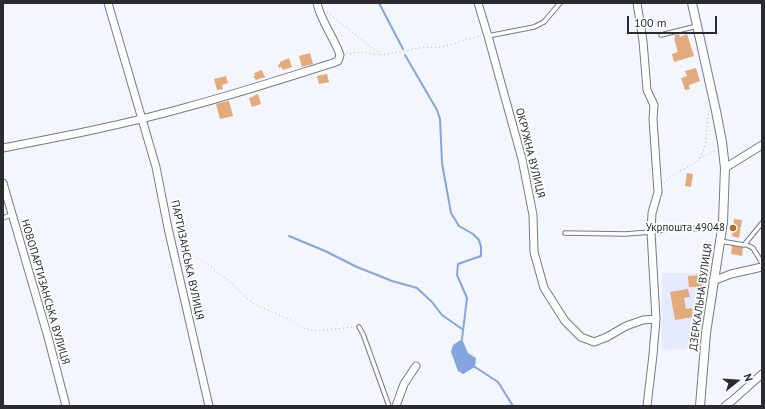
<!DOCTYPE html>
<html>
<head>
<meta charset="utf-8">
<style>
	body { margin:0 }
	#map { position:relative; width:765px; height:409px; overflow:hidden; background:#f4f6fd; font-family:"PT Sans",sans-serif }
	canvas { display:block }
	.frame { position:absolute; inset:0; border:4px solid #2a2b2f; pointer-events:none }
	.north { position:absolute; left:717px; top:361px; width:40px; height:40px; -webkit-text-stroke:3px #fff; paint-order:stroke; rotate:73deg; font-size:11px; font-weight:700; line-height:16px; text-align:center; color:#2a2b2f }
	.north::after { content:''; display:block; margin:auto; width:14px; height:18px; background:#2a2b2f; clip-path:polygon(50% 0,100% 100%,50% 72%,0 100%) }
	.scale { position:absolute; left:627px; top:16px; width:90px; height:18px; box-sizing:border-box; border:2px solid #2a2b2f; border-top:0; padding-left:5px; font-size:12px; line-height:14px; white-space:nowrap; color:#2a2b2f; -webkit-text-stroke:3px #fff; paint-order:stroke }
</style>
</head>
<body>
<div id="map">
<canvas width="765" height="409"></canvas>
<div class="frame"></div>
<div class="north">N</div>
<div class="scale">100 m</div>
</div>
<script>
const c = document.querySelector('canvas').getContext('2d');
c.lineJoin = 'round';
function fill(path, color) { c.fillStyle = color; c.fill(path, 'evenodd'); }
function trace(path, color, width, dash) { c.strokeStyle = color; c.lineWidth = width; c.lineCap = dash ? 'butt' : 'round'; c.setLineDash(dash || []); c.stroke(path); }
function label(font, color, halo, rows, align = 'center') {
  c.font = font + ' "PT Sans",sans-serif'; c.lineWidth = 3.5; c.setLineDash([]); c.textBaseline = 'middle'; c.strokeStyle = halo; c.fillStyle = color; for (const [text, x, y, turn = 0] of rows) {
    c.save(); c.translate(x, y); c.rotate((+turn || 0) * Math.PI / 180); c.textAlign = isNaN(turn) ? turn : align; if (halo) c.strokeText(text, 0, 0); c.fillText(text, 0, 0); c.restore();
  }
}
fill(new Path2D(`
	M662,273H705L693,349L662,350Z`), '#e6eafe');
fill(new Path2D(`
	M462,339L468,353L476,358L475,367L463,374L458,371L451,352L453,345Z`), '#84a5de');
trace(new Path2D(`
	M379,3L403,49
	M405,55L437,110L440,119L442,163L451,213L459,226L473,234L479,240L481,247V256L458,264L457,275L467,298L462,339
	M289,236L325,251L357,267L392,281L417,288L432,302L442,315L462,329
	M475,367L498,382L513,406`), '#84a5de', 2);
fill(new Path2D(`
	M679,34L680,37L687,34L694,56L674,62L672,54L678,52L674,39L675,38V35Z
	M310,53L313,64L302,67L299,56Z
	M289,58L292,67L283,70L281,67L279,68L278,65L280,64V62Z
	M696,68L700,81L689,85L690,89L685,90L681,78L687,76L685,71Z
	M262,70L265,77L256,80L253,76H255L254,73Z
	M327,74L329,82L319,84L317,76Z
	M226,76L228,83L222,85L223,89L217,90L214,79Z
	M258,94L261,104L252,107L249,98Z
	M229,101L233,116L220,119L216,104Z
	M687,173L693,174L691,187L685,186Z
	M734,219L742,220L739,238L732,236Z
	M732,245L743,247L742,256L731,254Z
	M701,275L702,287H689L688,276Z
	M688,289L690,297L684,298L686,309L692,308L693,317L675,320L670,292Z`), '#e3aa7b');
const service = new Path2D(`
	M661,35L697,26
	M488,36L534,27L544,22L560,3
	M3,218L11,215
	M565,233L625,234L651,232L669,229L721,228
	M720,241L744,245L762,223
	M745,244L753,248L762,263
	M359,327L363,334L389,406`);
const minor = new Path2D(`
	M108,3L156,167L168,228L209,406
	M478,3L488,36L522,159L533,215L534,252L544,288L565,321L581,337L594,342L607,337L626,326L643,320L656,319
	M637,3L643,41L647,90L654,105L653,119L658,192L652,213L651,232L656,319L653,355L647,406
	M3,148C65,136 127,124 187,107C236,94 285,78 333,63L338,61L340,55C334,37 321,22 317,3
	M725,168L762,145
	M3,183L48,337L66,406
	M713,281L731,274L762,267
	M396,406L404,384L416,366
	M725,406L733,400L762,374`);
const tertiary = new Path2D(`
	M692,3L716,111L722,142L725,168L723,222L706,333L700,406`);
trace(service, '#787a85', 5.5);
trace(minor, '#787a85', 9);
trace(tertiary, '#787a85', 10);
trace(new Path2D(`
	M327,12L381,55L425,47L438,48L480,36
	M346,54L361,52L380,55
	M699,158L716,151
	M664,183C672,174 683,170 693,164C710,154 705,128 709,111
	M180,251H187L203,261L229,281L252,303L293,321L303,328L316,331L354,327`), '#aeb0b6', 1, [1, 3]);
trace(service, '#fff', 3.5);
trace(minor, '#fff', 7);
trace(tertiary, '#fff', 8);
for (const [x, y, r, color] of [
	[733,228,4,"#a9732e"]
]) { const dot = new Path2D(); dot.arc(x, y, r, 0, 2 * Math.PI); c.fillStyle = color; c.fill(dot); trace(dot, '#fff', 1.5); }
label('11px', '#2a2b2f', '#fff', [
	["ОКРУЖНА ВУЛИЦЯ",530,153,76],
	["ПАРТИЗАНСЬКА ВУЛИЦЯ",187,260,78],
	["НОВОПАРТИЗАНСЬКА ВУЛИЦЯ",45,292,74],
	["ДЗЕРКАЛЬНА ВУЛИЦЯ",701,297,-82]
]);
label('11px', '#2a2b2f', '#fff', [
	["Укрпошта 49048",725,228]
], 'right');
</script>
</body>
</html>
